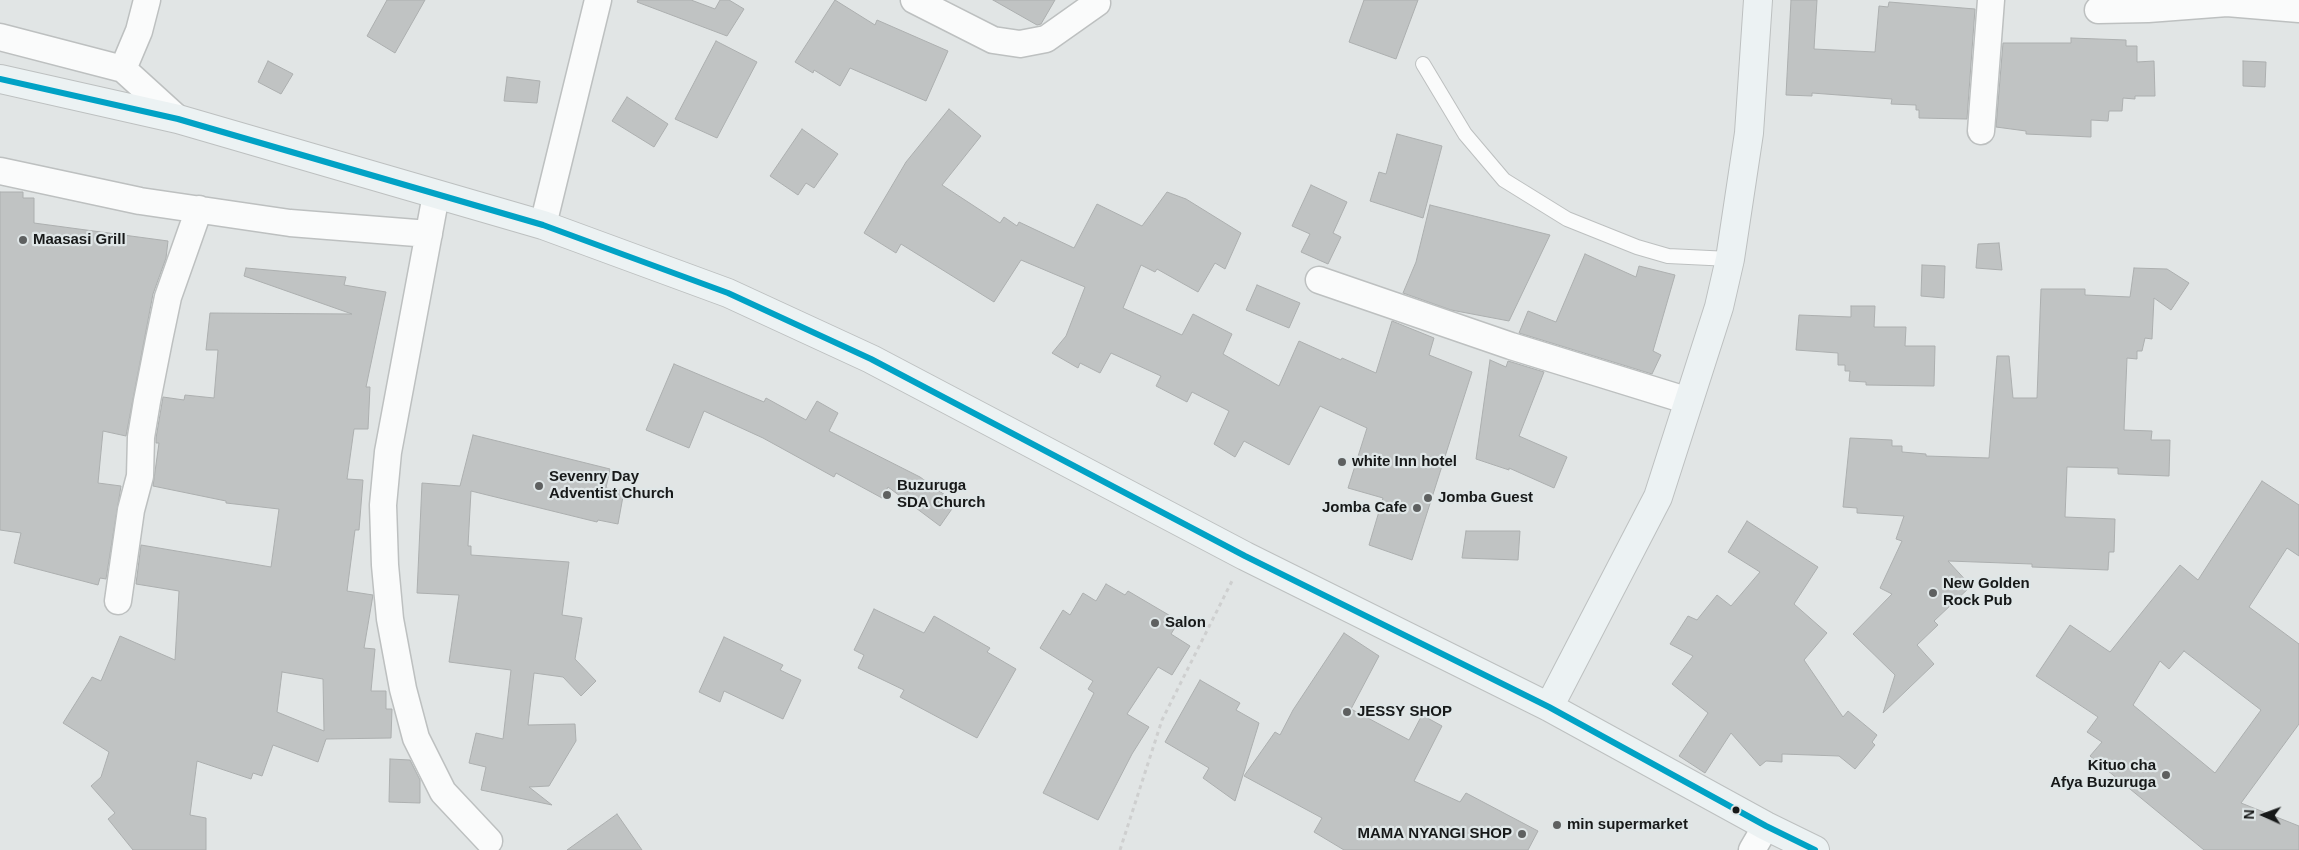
<!DOCTYPE html>
<style>
body{margin:0}
#map{position:relative;width:2299px;height:850px;overflow:hidden;background:#e1e5e5;font-family:Arial,sans-serif}
canvas{display:block}
.north{position:absolute;left:2239px;top:790px;width:50px;height:50px;-webkit-text-stroke:4px #dfe6e7;paint-order:stroke;rotate:272deg;font-size:14px;font-weight:700;line-height:20px;text-align:center;color:#171919}
.north::after{content:'';display:block;margin:auto;width:18px;height:22px;background:#171919;clip-path:polygon(50% 0,100% 100%,50% 72%,0 100%)}
</style>
<div id="map">
<canvas width="2299" height="850"></canvas>
<div class="north">N</div>
</div>
<script>
const c = document.querySelector('canvas').getContext('2d');
c.lineJoin = 'round';
function paint(path, color) { c.fillStyle = color; c.fill(path, 'evenodd'); }
const toPath = rows => new Path2D(rows.map(r => 'M' + r).join(''));
function strokePath(path, color, width, dash) { c.strokeStyle = color; c.lineWidth = width; c.lineCap = dash ? 'butt' : 'round'; c.setLineDash(dash || []); c.stroke(path); }
function write(font, color, halo, rows, align = 'center') {
  c.font = font + ' Arial,sans-serif'; c.lineWidth = 4.5; c.setLineDash([]); c.textBaseline = 'middle'; c.strokeStyle = halo; c.fillStyle = color; for (const [text, x, y, turn = 0] of rows) {
    c.save(); c.translate(x, y); c.rotate((+turn || 0) * Math.PI / 180); c.textAlign = isNaN(turn) ? turn : align; if (halo) c.strokeText(text, 0, 0); c.fillText(text, 0, 0); c.restore();
  }
}
const building = toPath([
 [387,0,425,0,395,53,367,36,387,0],
 [638,0,691,0,715,9,720,0,729,0,744,9,727,36,637,2,638,0],
 [835,0,875,25,877,20,948,51,926,101,850,68,840,86,814,70,813,73,795,62,835,0],
 [993,0,1055,0,1041,24,1037,25,993,0],
 [1364,0,1418,0,1396,59,1349,42,1364,0],
 [1791,0,1817,0,1814,49,1875,52,1879,6,1888,7,1889,2,1975,9,1967,119,1919,118,1919,110,1916,110,1916,105,1891,104,1892,99,1812,93,1812,96,1786,95,1791,0],
 [2071,38,2126,40,2126,46,2137,46,2137,62,2154,61,2155,96,2135,96,2135,99,2123,98,2122,111,2109,111,2108,121,2091,120,2091,137,2026,134,2026,131,1996,127,2003,43,2071,43,2071,38],
 [716,41,757,62,717,138,675,119,716,41],
 [268,61,293,74,281,94,258,82,268,61],
 [2243,61,2266,62,2265,87,2243,86,2243,61],
 [507,77,540,81,537,103,504,101,507,77],
 [627,97,668,124,654,147,612,121,627,97],
 [949,109,981,136,942,185,1000,223,1004,217,1017,226,1019,222,1074,248,1097,204,1142,226,1167,192,1186,199,1241,233,1225,269,1215,263,1198,292,1157,269,1155,272,1141,265,1123,308,1182,335,1193,314,1232,334,1223,354,1279,386,1299,341,1341,360,1342,358,1376,373,1392,321,1434,338,1429,355,1472,372,1412,560,1369,545,1383,498,1348,488,1367,428,1320,406,1289,465,1244,441,1235,457,1214,444,1229,411,1192,392,1187,402,1156,386,1161,376,1111,353,1100,373,1080,363,1078,368,1052,353,1066,336,1085,287,1021,260,994,302,901,244,896,253,864,233,906,162,949,109],
 [802,129,838,154,814,188,806,183,798,195,770,176,802,129],
 [1397,134,1442,146,1423,218,1370,201,1379,172,1386,174,1397,134],
 [1311,185,1347,202,1333,233,1341,237,1328,264,1301,252,1310,234,1292,226,1311,185],
 [0,192,23,192,23,198,34,198,34,223,168,241,166,258,153,294,126,436,103,431,98,483,121,486,106,579,100,578,98,585,14,563,21,533,0,530,0,192],
 [1430,205,1550,235,1509,321,1451,310,1403,293,1416,262,1430,205],
 [1999,243,2002,270,1976,268,1978,244,1999,243],
 [1585,254,1636,277,1639,266,1675,275,1653,351,1661,355,1652,374,1519,333,1528,311,1556,322,1585,254],
 [1922,265,1945,266,1944,298,1921,296,1922,265],
 [246,268,346,277,344,285,386,292,366,387,370,387,368,429,354,429,347,479,363,480,359,530,355,530,347,591,373,595,364,648,375,649,371,691,386,691,386,709,392,709,391,738,326,739,318,762,273,745,262,776,253,773,251,779,197,761,190,815,206,818,206,850,133,850,108,819,115,813,91,786,101,777,109,752,63,723,92,677,101,681,120,636,175,660,179,591,136,584,141,545,271,567,279,509,226,503,226,501,153,486,159,443,156,443,156,438,163,397,184,400,185,395,214,398,218,350,206,350,210,313,352,314,244,276,246,268],
 [282,672,323,679,324,731,277,712,282,672],
 [2134,268,2167,269,2189,283,2171,310,2154,298,2152,339,2145,338,2142,351,2137,351,2137,359,2127,358,2124,430,2152,431,2151,440,2170,440,2169,476,2118,474,2118,468,2067,467,2065,517,2115,519,2114,552,2109,552,2108,570,2032,567,2032,564,1948,561,1971,586,1934,621,1938,625,1917,645,1934,664,1883,713,1895,675,1853,634,1892,594,1880,588,1902,541,1896,539,1904,516,1857,513,1857,508,1843,507,1850,438,1892,440,1892,446,1902,446,1902,452,1926,454,1926,456,1989,458,1997,356,2009,356,2013,398,2037,398,2041,289,2085,289,2085,295,2130,297,2134,268],
 [1257,285,1300,303,1289,328,1246,310,1257,285],
 [1851,306,1875,306,1874,327,1906,327,1905,346,1935,346,1934,386,1866,385,1866,382,1849,381,1850,371,1845,371,1845,365,1838,365,1838,353,1796,350,1799,315,1851,317,1851,306],
 [1490,360,1506,367,1508,361,1544,372,1519,436,1567,457,1554,488,1509,468,1509,470,1476,459,1490,360],
 [674,364,764,402,766,398,806,420,817,401,838,413,829,431,920,477,956,503,940,526,888,487,882,498,836,473,834,477,763,438,704,411,689,448,646,430,674,364],
 [473,435,610,469,606,488,624,491,618,524,598,520,597,522,471,491,468,546,471,546,471,555,569,562,562,615,582,618,575,659,596,681,581,696,563,677,534,673,528,725,575,724,576,741,549,786,529,787,552,805,481,790,486,767,469,763,476,733,503,739,511,670,449,662,459,595,417,593,422,483,460,486,473,435],
 [2262,481,2299,505,2299,556,2287,548,2249,607,2299,644,2299,724,2241,803,2299,826,2299,850,2204,850,2090,756,2102,742,2087,732,2098,717,2036,676,2070,625,2110,652,2180,565,2198,580,2262,481],
 [2184,651,2261,710,2215,773,2133,705,2160,661,2169,669,2184,651],
 [1747,521,1818,567,1794,604,1827,633,1804,660,1843,717,1848,711,1877,735,1872,742,1875,745,1855,769,1839,756,1782,754,1782,762,1766,761,1760,766,1731,733,1705,773,1679,756,1708,713,1672,684,1693,656,1670,644,1688,616,1697,620,1717,595,1731,606,1760,572,1728,552,1747,521],
 [1466,531,1520,531,1518,560,1462,558,1466,531],
 [1106,584,1125,595,1128,591,1179,621,1171,634,1190,646,1172,675,1158,667,1127,714,1149,727,1132,754,1098,820,1043,793,1094,693,1088,689,1093,681,1040,648,1063,610,1070,615,1083,593,1096,601,1106,584],
 [874,609,924,633,934,616,990,648,987,652,1016,669,977,738,900,697,904,690,858,668,864,655,854,650,874,609],
 [1344,633,1379,656,1351,709,1409,740,1422,715,1442,726,1414,781,1460,802,1466,793,1538,831,1528,850,1344,850,1314,832,1322,818,1244,776,1275,732,1280,735,1293,710,1344,633],
 [724,637,783,665,780,670,801,680,783,719,724,691,720,702,699,692,724,637],
 [1200,680,1240,703,1236,710,1259,723,1235,801,1203,778,1209,768,1165,742,1200,680],
 [390,759,410,760,420,780,420,803,389,802,390,759],
 [617,814,642,850,567,850,617,814]
]);
paint(building, '#c0c3c3');
strokePath(building, '#acafaf', 1);
const lane = toPath([
 [1423,64,1465,134,1504,180,1567,219,1637,247,1668,256,1730,259]
]);
const street = toPath([
 [147,0,139,31,123,69,178,119],
 [914,0,993,40,1020,44,1046,39,1097,3],
 [2098,10,2148,9,2227,3,2299,9],
 [0,37,123,69],
 [1981,131,1991,0],
 [0,171,140,201,290,223,429,234],
 [436,195,388,452,383,505,385,565,390,619,403,689,416,738,443,792,489,841],
 [543,225,598,0],
 [1319,280,1511,346,1689,401],
 [118,601,131,510,140,476,141,437,147,401,159,340,168,297,199,209],
 [1752,850,1766,826]
]);
const secondary = toPath([
 [0,79,178,119,543,225,728,293,871,359,1245,556,1549,707,1766,826,1815,850],
 [1549,707,1658,497,1719,307,1730,259,1749,133,1758,0]
]);
strokePath(lane, '#bdc0c0', 16);
strokePath(street, '#bdc0c0', 29);
strokePath(secondary, '#bdc0c0', 30);
strokePath(toPath([
 [1120,850,1162,720,1232,581]
]), '#cecfcf', 3, [4, 4]);
strokePath(lane, '#fafbfb', 14);
strokePath(street, '#fafbfb', 26);
strokePath(secondary, '#ecf2f3', 28);
strokePath(toPath([
 [0,79,178,119,543,225,728,293,871,359,1245,556,1549,707,1766,826,1815,850]
]), '#01a2c5', 6);
for (const [x, y, r, color] of [
 [23,240,5,"#5e6060"],
 [1342,462,5,"#5e6060"],
 [539,486,5,"#5e6060"],
 [887,495,5,"#5e6060"],
 [1428,498,5,"#5e6060"],
 [1417,508,5,"#5e6060"],
 [1933,593,5,"#5e6060"],
 [1155,623,5,"#5e6060"],
 [1347,712,5,"#5e6060"],
 [2166,775,5,"#5e6060"],
 [1736,810,4.5,"#171919"],
 [1557,825,5,"#5e6060"],
 [1522,834,5,"#5e6060"]
]) { const dot = new Path2D(); dot.arc(x, y, r, 0, 2 * Math.PI); c.fillStyle = color; c.fill(dot); strokePath(dot, '#dfe6e7', 2); }
write('bold 15px', '#171919', '#dfe6e7', [
 ["Maasasi Grill",33,240],
 ["white Inn hotel",1352,462],
 ["Sevenry Day",549,477],
 ["Adventist Church",549,494],
 ["Buzuruga",897,486],
 ["SDA Church",897,503],
 ["Jomba Guest",1438,498],
 ["Jomba Cafe",1407,508,"right"],
 ["New Golden",1943,584],
 ["Rock Pub",1943,601],
 ["Salon",1165,623],
 ["JESSY SHOP",1357,712],
 ["Kituo cha",2156,766,"right"],
 ["Afya Buzuruga",2156,783,"right"],
 ["min supermarket",1567,825],
 ["MAMA NYANGI SHOP",1512,834,"right"]
], 'left');
</script>
